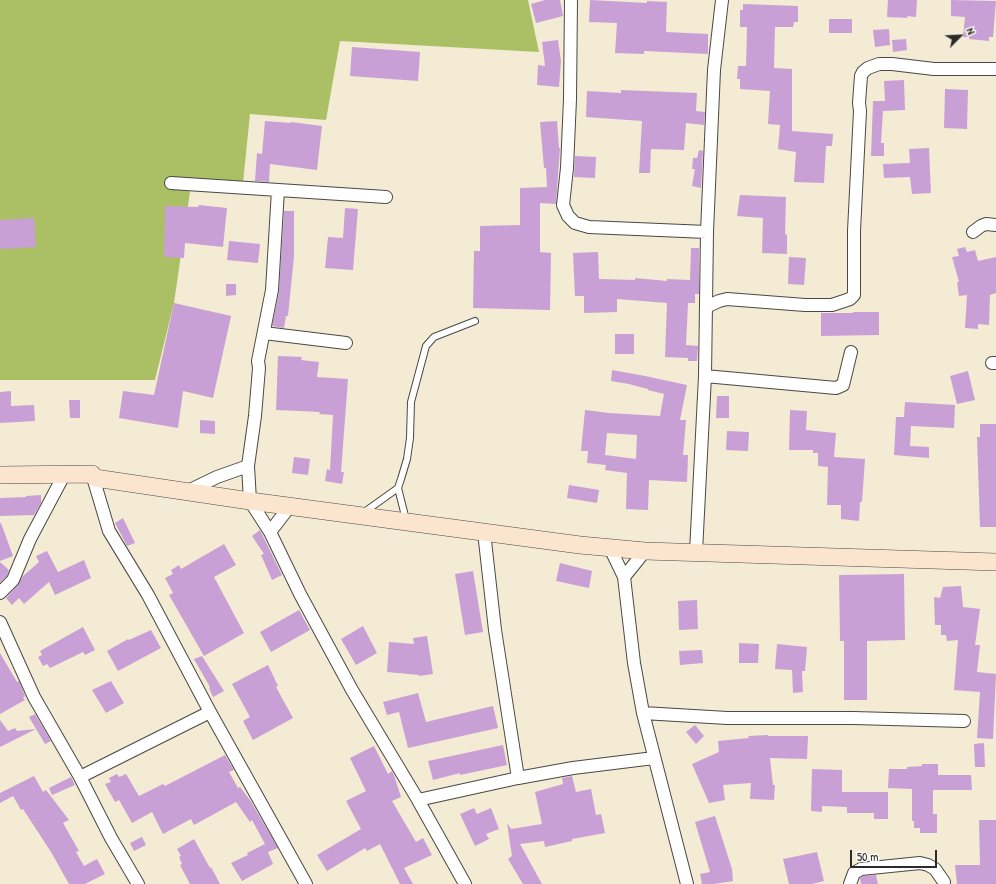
<!DOCTYPE html>
<style>
body{margin:0}
#map{position:relative;width:996px;height:884px;overflow:hidden;background:#f3ebd4;font-family:"Patrick Hand",sans-serif}
canvas{display:block}
.north{position:absolute;left:940px;top:16px;width:40px;height:40px;-webkit-text-stroke:3px #fdfcf7;paint-order:stroke;rotate:66deg;font-size:11px;font-weight:700;line-height:16px;text-align:center;color:#2b2b2b}
.north::after{content:'';display:block;margin:auto;width:14px;height:18px;background:#2b2b2b;clip-path:polygon(50% 0,100% 100%,50% 72%,0 100%)}
.scale{position:absolute;left:850px;top:850px;width:87px;height:18px;box-sizing:border-box;border:2px solid #2b2b2b;border-top:0;padding-left:5px;font-size:12px;line-height:14px;white-space:nowrap;color:#2b2b2b;-webkit-text-stroke:3px #fdfcf7;paint-order:stroke}
</style>
<div id="map">
<canvas width="996" height="884"></canvas>
<div class="north">N</div>
<div class="scale">50 m</div>
</div>
<script>
const c = document.querySelector('canvas').getContext('2d');
c.lineJoin = 'round';
function paint(path, color) { c.fillStyle = color; c.fill(path, 'evenodd'); }
const toPath = rows => new Path2D(rows.map(r => 'M' + r).join(''));
function strokePath(path, color, width, dash) { c.strokeStyle = color; c.lineWidth = width; c.lineCap = dash ? 'butt' : 'round'; c.setLineDash(dash || []); c.stroke(path); }
paint(toPath([
 [0,0,528,0,539,52,340,41,326,120,250,114,243,183,191,185,174,303,155,380,0,380]
]), '#abc065');
paint(toPath([
 [545,0,560,0,563,16,536,23,531,4],
 [590,0,647,3,647,1,667,2,666,32,708,34,708,54,644,51,644,54,615,53,617,23,589,22],
 [888,0,917,0,916,17,907,16,908,18,887,17],
 [951,0,996,1,993,37,989,37,989,41,969,39,969,37,963,37,965,17,951,16],
 [743,4,798,6,798,22,794,22,793,27,775,27,774,68,792,69,792,131,833,134,832,146,826,146,824,183,794,182,796,152,778,149,780,125,768,124,770,91,740,89,740,79,737,79,738,66,746,66,747,27,740,27,740,10,743,10],
 [829,19,852,19,852,33,829,33],
 [889,29,890,45,875,47,873,30],
 [906,39,907,50,893,52,892,40],
 [558,40,561,61,559,87,537,85,538,65,545,66,542,42],
 [352,47,420,52,418,81,350,76],
 [904,80,905,110,883,111,881,143,884,143,884,156,871,156,873,101,885,101,884,81],
 [945,89,968,90,967,129,944,128],
 [621,90,697,93,696,111,705,112,704,125,686,123,684,150,651,149,650,173,639,173,642,121,586,117,587,91,621,93],
 [265,121,291,123,291,122,322,126,317,170,270,164,269,182,255,181,257,153,262,154],
 [557,121,559,148,560,148,556,204,540,203,540,252,551,253,550,310,473,308,474,251,480,251,480,226,520,225,520,188,547,187,546,168,544,168,540,122],
 [929,148,931,193,912,194,910,177,884,178,883,164,910,163,909,149],
 [699,150,703,151,701,188,692,186,695,169,692,169,693,158,697,158],
 [575,156,596,157,595,178,574,177],
 [740,195,786,197,785,234,787,235,787,254,762,253,763,218,737,216],
 [199,205,227,208,223,247,185,243,184,258,164,257,165,206,198,207],
 [345,208,358,209,353,270,325,268,328,237,343,238],
 [284,211,294,211,294,256,288,316,286,316,284,328,272,326,279,291],
 [34,218,36,247,0,249,0,220],
 [229,241,260,244,258,263,227,260],
 [965,247,967,252,975,250,978,261,996,257,996,293,990,295,989,325,978,324,978,329,965,328,967,295,959,296,957,282,959,282,952,257,959,256,957,249],
 [691,248,699,248,699,294,695,294,695,303,688,303,686,345,698,346,697,361,688,361,688,358,665,357,667,303,617,299,617,312,584,313,584,296,575,296,573,253,598,252,599,279,635,280,635,278,667,281,667,279,690,280],
 [789,257,806,258,804,285,788,284],
 [226,284,236,284,236,295,226,296],
 [174,303,231,316,213,398,183,391,178,428,119,418,123,391,154,395],
 [853,312,879,312,879,335,821,336,821,313,853,313],
 [615,334,634,334,634,354,615,354],
 [278,356,302,357,301,360,319,362,317,377,348,379,341,472,344,472,342,484,325,481,327,469,330,470,333,415,319,414,320,412,300,411,276,410],
 [612,370,645,376,687,385,680,420,686,420,683,455,688,455,687,482,649,480,648,510,626,509,627,473,605,470,606,465,587,463,588,451,581,451,585,410,609,413,660,416,664,394,648,390,648,389,629,384,611,381],
 [607,433,637,435,636,459,605,455],
 [968,371,975,400,957,404,950,376],
 [11,391,11,406,34,405,35,421,0,423,0,392],
 [717,396,729,396,729,418,716,418],
 [69,400,80,400,80,418,70,418],
 [905,402,955,405,954,428,911,426,910,446,929,447,929,458,894,455,896,417,904,417],
 [790,410,807,411,806,430,836,433,834,457,865,459,862,502,860,502,859,521,841,519,841,505,827,505,828,467,818,466,818,453,813,453,813,450,789,450],
 [200,420,215,421,215,434,200,433],
 [980,424,996,424,996,527,980,527,977,437,980,437],
 [727,431,749,432,748,451,726,450],
 [294,457,310,459,308,475,292,473],
 [569,485,599,490,597,503,567,498],
 [41,495,41,503,34,515,0,516,0,498,26,497,26,496],
 [123,518,135,543,127,546,115,523],
 [0,523,1,523,13,556,0,561],
 [260,530,282,575,272,580,261,555,264,554,252,536],
 [224,544,236,565,214,577,244,633,204,656,169,595,173,593,165,578,173,574,171,570,179,565,181,569],
 [47,551,58,572,84,560,91,578,55,595,49,582,24,604,19,598,12,605,6,598,18,585,22,577,39,562,36,556],
 [0,562,9,570,7,576,0,582],
 [560,563,592,571,589,588,556,581],
 [473,571,483,632,465,635,455,574],
 [904,574,905,640,867,641,867,700,844,700,844,641,840,641,839,575],
 [961,586,963,607,980,609,975,645,980,645,977,672,996,674,993,739,977,738,980,692,954,690,958,640,947,641,946,635,941,635,941,625,935,625,934,597,940,598,943,587],
 [697,600,698,629,679,630,678,601],
 [299,610,310,630,271,652,260,632],
 [363,626,377,653,356,665,341,639],
 [83,627,95,650,85,655,83,652,50,668,47,664,43,666,38,657,42,655,40,651],
 [151,630,161,648,118,671,107,651,128,639,129,640],
 [427,636,433,674,419,676,419,675,387,672,389,642,414,644,413,638],
 [739,643,759,644,758,663,739,663],
 [777,644,807,647,805,671,802,671,803,692,793,693,792,670,775,669],
 [702,650,703,663,680,665,679,651],
 [0,653,17,682,19,681,25,696,23,698,25,700,0,714],
 [202,656,224,691,213,697,209,688,210,687,194,659],
 [268,665,278,686,276,687,293,718,253,740,243,721,250,717,232,684],
 [111,681,124,703,106,713,92,690],
 [418,693,426,722,493,706,498,728,408,748,399,712,387,715,383,702],
 [35,714,51,741,45,744,29,717],
 [0,720,8,731,15,728,17,731,36,729,0,747],
 [695,725,704,736,696,744,686,732],
 [768,735,768,736,808,736,807,759,770,758,773,785,775,785,774,800,750,799,751,783,723,785,725,800,709,803,692,764,719,752,718,741,749,738,748,736],
 [984,743,985,767,975,767,974,744],
 [503,745,507,765,460,775,460,773,433,780,428,761],
 [374,746,388,774,392,771,394,775,401,797,392,801,416,842,423,838,432,855,404,868,413,884,400,884,380,844,367,851,365,848,327,871,317,855,361,829,346,801,366,791,350,758],
 [225,755,234,770,229,772,238,788,240,787,250,800,278,848,268,852,273,864,242,881,231,863,248,855,247,853,265,844,252,820,250,822,236,802,194,825,191,819,163,834,152,812,132,823,119,800,115,802,105,784,111,782,109,778,117,774,119,777,126,774,139,796,163,784,165,786],
 [922,764,938,764,938,775,971,775,972,790,933,790,933,814,937,814,937,833,920,833,920,828,914,828,914,821,912,821,912,789,888,788,889,769,907,769,907,767,922,766],
 [812,769,842,770,842,792,888,792,888,819,874,819,874,813,847,813,847,807,822,806,822,812,811,811],
 [34,776,43,792,46,790,69,820,63,823,79,851,76,852,84,866,97,859,105,874,85,884,69,884,51,852,23,809,21,810,13,796,0,803,0,793],
 [572,776,576,792,591,789,596,815,601,814,605,833,572,839,572,841,545,847,544,841,520,844,542,884,523,884,508,859,512,856,507,823,511,829,542,824,535,792,563,784,562,778],
 [71,777,75,785,52,795,49,788],
 [474,808,477,814,491,808,499,829,486,834,489,839,475,846,460,814],
 [715,816,732,869,733,881,714,884,702,884,700,874,710,872,695,822],
 [979,820,996,820,996,884,957,884,955,865,980,865],
 [142,837,146,845,134,851,130,843],
 [194,839,210,868,211,867,220,884,190,884,180,865,182,864,179,857,181,856,177,849],
 [817,852,824,881,812,884,789,884,783,859],
 [876,875,878,884,861,884,860,878,863,876]
]), '#c9a0d5');
const service = toPath([
 [398,488,406,520],
 [363,513,398,488,401,479,407,459,410,438,411,402,426,346,434,337,475,321]
]);
const minor = toPath([
 [571,0,570,99,567,168,563,205,568,216,575,223,589,227,707,232],
 [171,183,386,197],
 [278,190,272,290,258,361,259,368,255,416,248,466,250,501,270,532,300,594,352,690,418,800,465,884],
 [973,232,981,226,986,224,996,225],
 [706,307,719,301,727,299,805,305,832,305,850,299,854,295,854,231,860,111,859,103,861,76,863,72,868,68,879,64,892,64,934,69,996,69],
 [264,333,346,343],
 [992,363,996,363],
 [705,376,836,388,843,385,851,352],
 [92,474,109,531,148,595,210,712,306,884],
 [186,492,217,477,248,466],
 [270,532,290,506],
 [484,532,495,630,518,778],
 [610,548,624,577,634,663,643,713,687,884],
 [696,552,705,376,707,232,714,70,722,0],
 [624,577,645,551],
 [0,593,13,580,30,539,64,475],
 [0,622,34,697,80,777,111,838,138,884],
 [643,713,727,718,853,718,964,721],
 [80,777,210,712],
 [418,800,518,778,573,768,654,758],
 [850,884,854,873,861,869,920,863,928,865,935,869,944,882]
]);
const secondary = toPath([
 [0,475,92,474,95,478,250,501,580,545,645,551,996,562]
]);
strokePath(service, '#494844', 8);
strokePath(minor, '#494844', 14);
strokePath(secondary, '#494844', 18);
strokePath(service, '#fff', 6);
strokePath(minor, '#fff', 12);
strokePath(secondary, '#fbe5cf', 17);
</script>
